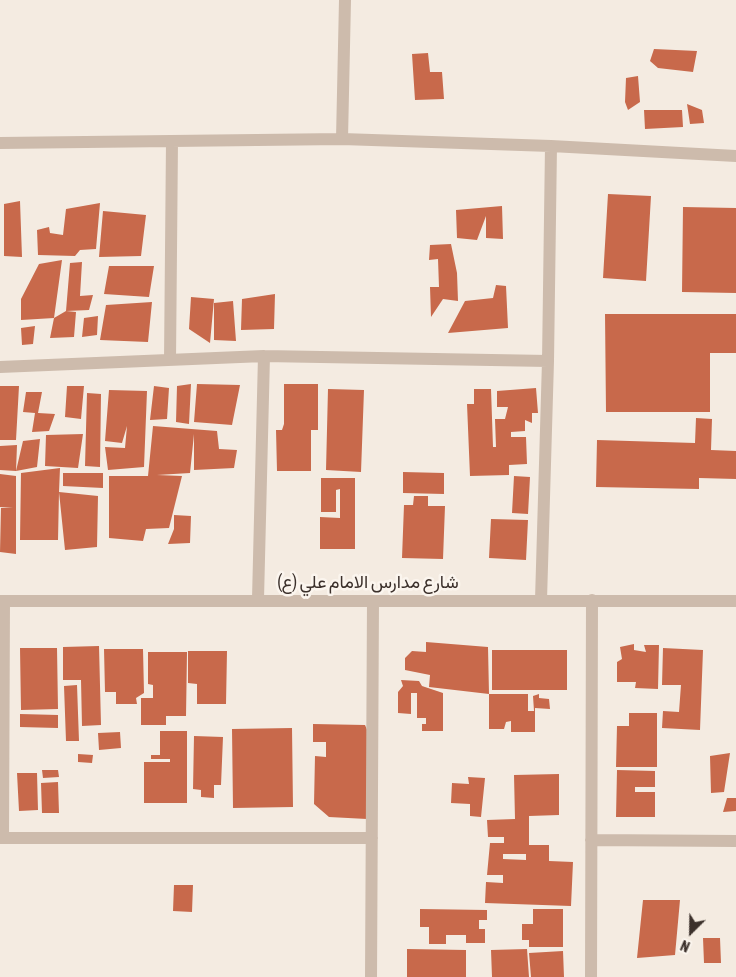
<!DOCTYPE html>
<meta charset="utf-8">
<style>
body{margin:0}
#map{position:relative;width:736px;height:977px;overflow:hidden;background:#f4ebe1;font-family:"Asap Condensed",sans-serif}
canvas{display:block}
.north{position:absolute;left:666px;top:907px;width:50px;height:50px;-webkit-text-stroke:4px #fbf5ee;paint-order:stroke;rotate:203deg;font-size:14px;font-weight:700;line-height:20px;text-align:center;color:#3b302b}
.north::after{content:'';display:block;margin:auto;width:18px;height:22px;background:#3b302b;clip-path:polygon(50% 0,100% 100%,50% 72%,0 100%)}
</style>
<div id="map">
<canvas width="736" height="977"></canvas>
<div class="north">N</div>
</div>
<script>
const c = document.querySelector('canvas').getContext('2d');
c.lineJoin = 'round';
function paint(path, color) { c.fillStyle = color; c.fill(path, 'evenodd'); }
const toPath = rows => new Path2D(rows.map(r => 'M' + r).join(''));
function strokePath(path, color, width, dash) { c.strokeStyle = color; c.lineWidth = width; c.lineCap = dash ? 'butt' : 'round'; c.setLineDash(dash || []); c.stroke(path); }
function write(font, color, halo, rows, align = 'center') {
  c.font = font + ' "Asap Condensed",Vazirmatn,sans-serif'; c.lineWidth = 5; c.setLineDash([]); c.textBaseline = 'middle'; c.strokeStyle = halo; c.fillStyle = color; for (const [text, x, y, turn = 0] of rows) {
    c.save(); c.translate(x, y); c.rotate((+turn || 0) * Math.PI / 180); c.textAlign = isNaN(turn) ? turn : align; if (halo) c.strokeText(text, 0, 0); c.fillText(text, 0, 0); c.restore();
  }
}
paint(toPath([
 [654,49,697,51,693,72,658,68,650,61],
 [428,53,430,72,442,72,444,99,415,100,412,54],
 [638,76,640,102,628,110,625,102,626,78],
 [687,104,702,110,704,123,690,124],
 [644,110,682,110,683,127,645,129],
 [608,194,651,196,646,281,603,278],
 [20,201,22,257,4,256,4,204],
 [100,203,96,249,80,250,75,256,38,255,37,230,49,227,50,233,63,235,66,209],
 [502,206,503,239,486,238,486,216,477,240,457,238,456,210],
 [683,207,736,208,736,293,682,292],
 [103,211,146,215,141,256,99,257],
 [451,244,457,273,458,301,443,299,431,317,430,287,439,287,438,259,429,260,430,245],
 [62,260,54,318,66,311,76,312,74,337,50,338,54,318,21,320,21,299,39,264],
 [82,262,80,296,93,295,89,310,66,311,70,263],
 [109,266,154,266,149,297,104,294],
 [496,285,506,286,508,328,448,333,465,301,493,298],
 [275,294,274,329,241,330,242,299],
 [191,297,214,299,210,343,189,329],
 [233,301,236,341,214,340,214,303],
 [152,302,148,342,100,340,106,305],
 [605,314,736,314,736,353,710,353,710,412,606,412],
 [98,316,97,335,82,337,84,318],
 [35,326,33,344,22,345,21,328],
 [191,384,189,424,176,422,177,386],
 [197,384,240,385,232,425,194,422],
 [284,384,318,384,318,430,311,430,311,471,277,471,276,430,282,430,284,424],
 [0,386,19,386,16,440,0,440],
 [67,386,84,386,81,419,65,417],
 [154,386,169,388,167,419,150,420],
 [536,388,538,413,532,413,532,423,525,420,525,431,511,432,511,437,526,437,527,464,509,465,509,475,470,476,467,404,474,404,474,389,491,389,493,447,496,447,495,419,505,419,508,407,497,407,497,391],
 [328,389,364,390,361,472,326,470],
 [109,390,147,391,144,467,108,470,105,447,125,448,127,426,122,443,105,441],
 [26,392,42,392,38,413,55,414,49,431,32,432,35,413,23,412],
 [87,393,101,394,100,467,85,466],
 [696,418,712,419,711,450,736,451,736,479,699,478,699,489,596,487,597,440,695,443],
 [153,426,217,431,219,449,237,450,234,468,194,470,194,434,190,473,157,475,182,476,169,528,146,529,143,541,109,538,109,476,148,476],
 [83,434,78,468,45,466,46,435],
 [40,439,37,467,16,471,23,441],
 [17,445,16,471,0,470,0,446],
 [60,468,59,492,98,496,97,547,65,550,59,492,58,540,20,540,21,473],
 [403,472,444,473,444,494,403,493],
 [63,473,103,473,103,488,63,486],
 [0,474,16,476,16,554,0,552,1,508,13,508,0,507],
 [514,476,530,477,528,514,512,513],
 [321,478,355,478,355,549,320,549,320,517,340,518,340,489,336,490,336,512,321,512],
 [414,496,428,496,428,506,445,506,443,559,402,558,404,505,413,505],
 [174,515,191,516,190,543,168,544,174,529],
 [491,519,528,520,526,560,489,558],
 [426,642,488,647,489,694,429,687,430,675,405,670,405,658,412,651,426,652],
 [634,644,634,650,646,652,644,645,659,645,658,689,635,688,636,682,617,682,617,662,622,659,620,647],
 [99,646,101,725,82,726,81,680,63,680,63,647],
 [20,648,57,648,58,709,21,710],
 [663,648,703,650,700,730,662,728,663,711,679,712,681,685,662,685],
 [104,649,143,649,144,693,136,698,137,704,116,704,116,692,105,692],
 [492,650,567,650,567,690,492,690],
 [188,651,227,651,226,704,197,704,197,684,188,683],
 [148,652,187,652,186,716,166,716,166,725,141,725,141,698,153,698,153,685,148,684],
 [401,680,419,681,422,686,443,693,443,731,422,731,422,724,426,724,426,718,417,718,417,693,411,693,411,714,398,713,398,692,403,686],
 [77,685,79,741,66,741,64,686],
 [489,694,528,694,528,711,534,711,533,696,539,694,539,698,549,699,550,709,535,708,535,732,511,732,511,721,506,722,504,729,489,729],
 [629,713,657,713,657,767,616,767,617,726,629,726],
 [20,714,58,715,58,728,20,727],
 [313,724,365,725,371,739,367,819,329,817,314,804,315,756,326,757,326,742,313,742],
 [292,728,293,807,233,808,232,729],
 [160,731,187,731,187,803,144,803,144,762,170,762,170,759,151,759,151,755,160,755],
 [120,732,121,748,99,750,98,733],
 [194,736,223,737,221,785,214,785,214,798,201,797,201,790,193,789],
 [730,753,724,792,711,793,710,756],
 [78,754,93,755,92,763,78,762],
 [42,770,58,770,59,777,43,778],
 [617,770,655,771,655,787,635,787,635,792,655,792,655,817,616,817],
 [17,773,37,773,38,810,19,811],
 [559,774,559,815,529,816,529,845,549,845,549,861,573,862,571,906,485,903,486,882,503,883,503,875,487,875,490,843,504,843,504,837,488,837,487,820,515,819,514,775],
 [503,854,526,854,526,860,503,859],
 [468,777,485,778,481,817,470,816,470,804,451,803,452,783,469,784],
 [58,782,59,813,42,813,41,783],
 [727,798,736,798,736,811,723,812],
 [174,885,193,885,192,912,173,911],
 [643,900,680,900,675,955,637,958],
 [420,909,487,910,487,920,479,920,479,929,485,929,485,943,466,943,466,935,446,935,446,944,429,944,429,927,420,927],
 [533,909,563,909,563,947,529,947,529,940,522,940,522,924,533,924],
 [703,938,720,938,721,963,704,963],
 [407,949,466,950,466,977,407,977],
 [527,949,529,977,492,977,491,950],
 [563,951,564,977,531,977,529,953]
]), '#c8694b');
strokePath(toPath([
 [342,139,345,0],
 [0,143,342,139,551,146,736,156],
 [170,360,172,141],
 [0,367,264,356,548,361],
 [258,599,264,356],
 [541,600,548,361,551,146],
 [0,601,736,601],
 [0,838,372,838],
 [3,838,4,601],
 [591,840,736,841],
 [371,977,373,601],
 [591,977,592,600]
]), '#cdbbac', 12);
write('18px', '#3b302b', '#fbf5ee', [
 ["شارع مدارس الامام علي (ع)",368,582]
]);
</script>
